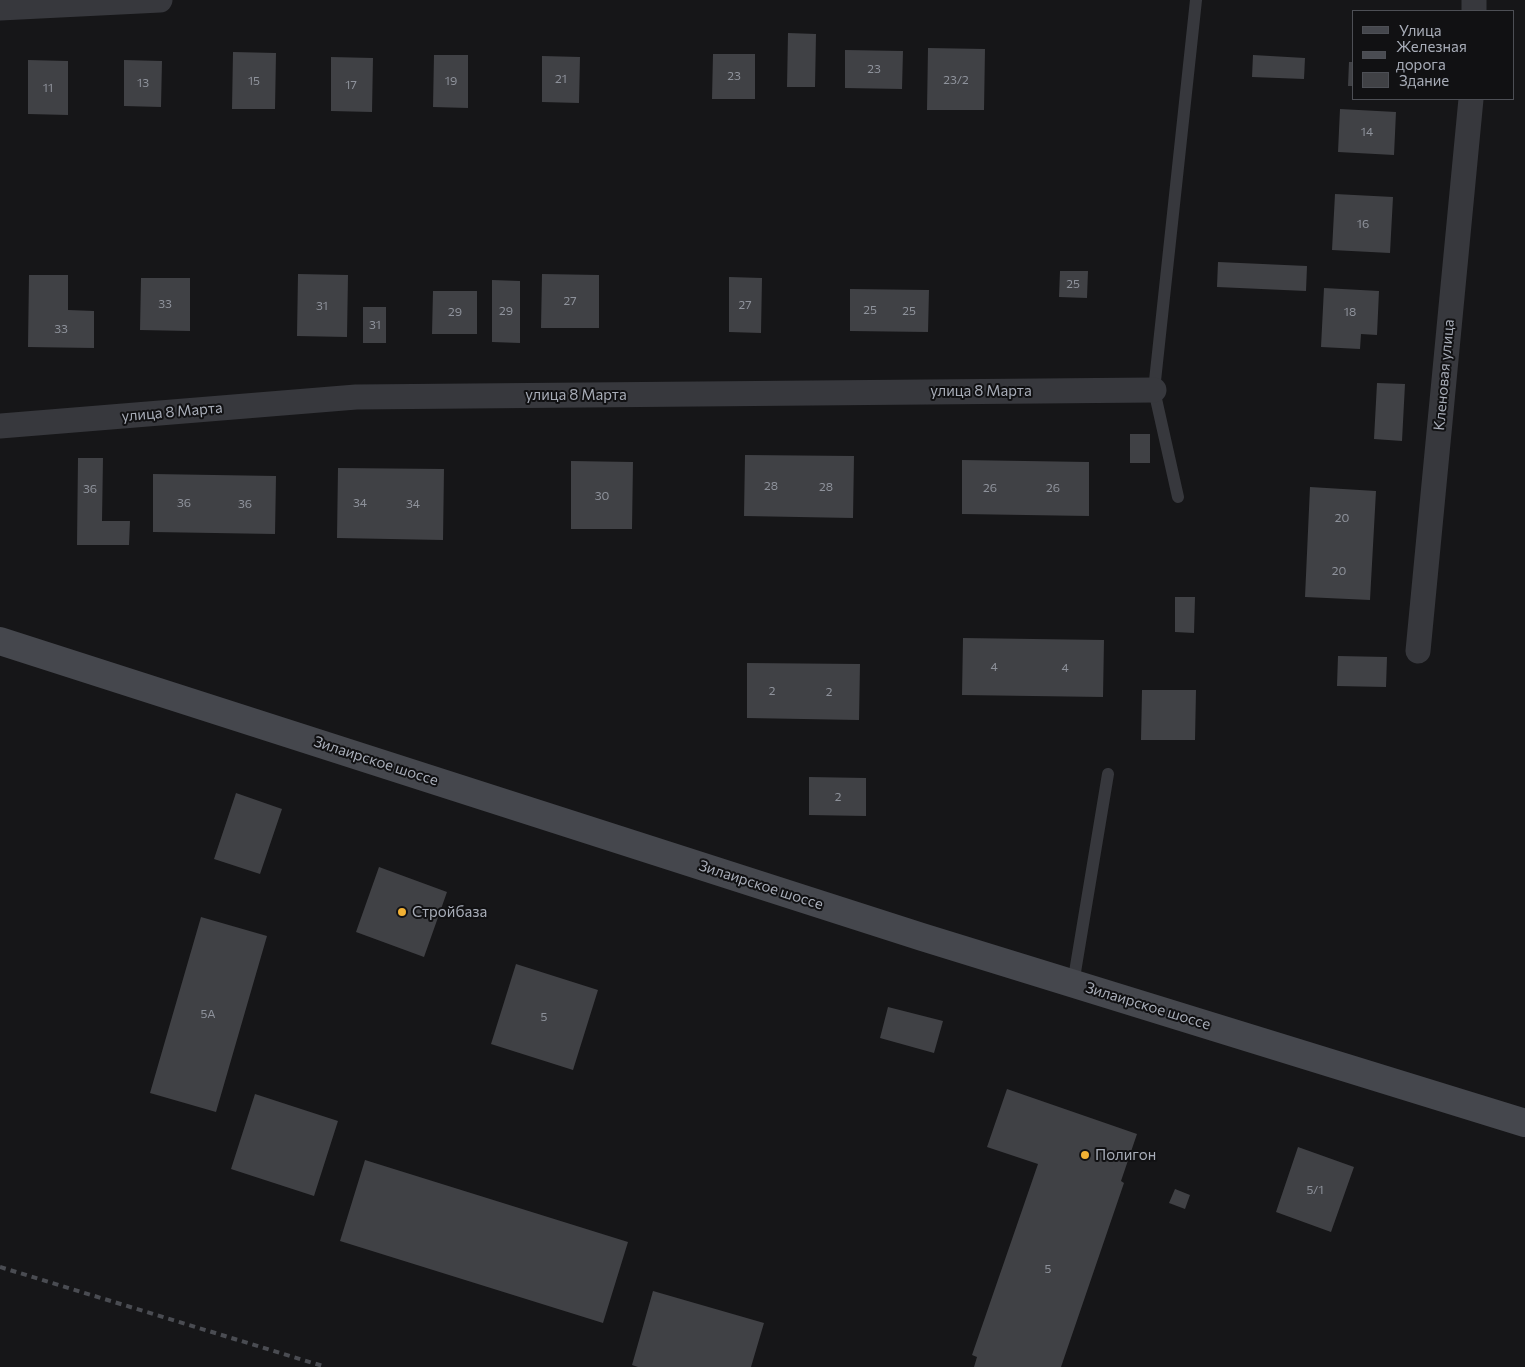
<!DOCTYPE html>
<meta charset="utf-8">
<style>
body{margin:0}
#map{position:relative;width:1525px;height:1367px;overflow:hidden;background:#161618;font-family:Commissioner,sans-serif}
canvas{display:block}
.legend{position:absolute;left:1352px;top:10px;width:162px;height:90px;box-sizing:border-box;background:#111113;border:1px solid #4d4f55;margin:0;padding:6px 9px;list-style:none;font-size:15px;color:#a8adb8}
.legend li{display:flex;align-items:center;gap:10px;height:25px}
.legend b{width:25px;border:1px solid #4d4f55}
</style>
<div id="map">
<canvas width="1525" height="1367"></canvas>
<ul class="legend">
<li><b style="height:6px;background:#45474d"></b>Улица</li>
<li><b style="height:6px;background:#4a4c52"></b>Железная дорога</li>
<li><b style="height:14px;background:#404145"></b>Здание</li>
</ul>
</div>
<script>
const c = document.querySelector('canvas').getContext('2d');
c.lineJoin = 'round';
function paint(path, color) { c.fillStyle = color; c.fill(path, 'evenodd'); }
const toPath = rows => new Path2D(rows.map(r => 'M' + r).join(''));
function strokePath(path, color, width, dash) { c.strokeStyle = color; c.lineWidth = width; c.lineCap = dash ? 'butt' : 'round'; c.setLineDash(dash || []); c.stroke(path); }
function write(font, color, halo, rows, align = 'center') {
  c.font = font + ' Commissioner,sans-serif'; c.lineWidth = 4; c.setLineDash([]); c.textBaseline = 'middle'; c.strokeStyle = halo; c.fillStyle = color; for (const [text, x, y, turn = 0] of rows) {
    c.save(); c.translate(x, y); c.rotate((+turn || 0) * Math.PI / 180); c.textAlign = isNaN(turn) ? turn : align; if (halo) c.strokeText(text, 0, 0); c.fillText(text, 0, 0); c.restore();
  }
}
paint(toPath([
 [788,33,816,34,815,87,787,87],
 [928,48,985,49,984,110,927,110],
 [845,50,903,51,902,89,845,88],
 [233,52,276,53,275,109,232,109],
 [713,54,755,54,755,99,712,99],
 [434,55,468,55,468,108,433,107],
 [1253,55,1305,58,1304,79,1252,77],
 [542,56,580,57,579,103,542,102],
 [331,57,373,58,372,112,331,111],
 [28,60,68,61,68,115,28,114],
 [124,60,162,61,161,107,124,106],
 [1349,62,1354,62,1354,86,1348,86],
 [1340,109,1396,112,1394,155,1338,152],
 [1335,194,1393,197,1390,253,1332,250],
 [1218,262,1307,266,1306,291,1217,287],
 [1060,271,1088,271,1087,298,1059,297],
 [298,274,348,275,347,337,297,336],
 [542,274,599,275,599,328,541,328],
 [29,275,68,275,68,310,94,311,94,348,28,347],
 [729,277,762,278,761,333,729,332],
 [141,278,190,278,190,331,140,330],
 [492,280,520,281,520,343,492,342],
 [1324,288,1379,291,1377,335,1361,334,1360,349,1321,347],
 [850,289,929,290,928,332,850,331],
 [433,291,477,291,477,334,432,334],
 [363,307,386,307,386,343,363,343],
 [1377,383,1405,384,1402,441,1374,439],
 [1130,434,1150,434,1150,463,1130,463],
 [745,455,854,456,853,518,744,516],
 [78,458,103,458,102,521,130,521,129,545,77,545],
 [962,460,1089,462,1089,516,962,514],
 [571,461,633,462,632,529,571,529],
 [338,468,444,469,443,540,337,538],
 [153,474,276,476,275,534,153,532],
 [1310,487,1376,491,1370,600,1305,597],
 [1175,597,1195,597,1194,633,1175,632],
 [963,638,1104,640,1103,697,962,695],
 [1338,656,1387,657,1386,687,1337,686],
 [747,663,860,664,859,720,747,718],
 [1142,690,1196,690,1195,740,1141,740],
 [809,777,866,778,866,816,809,815],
 [236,793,282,809,260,874,214,859],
 [379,867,447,892,424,957,356,932],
 [201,917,267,936,216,1112,150,1093],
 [516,964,598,990,573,1070,491,1044],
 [888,1007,943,1021,934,1053,880,1038],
 [1007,1089,1137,1134,1121,1181,1124,1183,1061,1367,974,1367,977,1357,972,1355,1038,1164,987,1147],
 [255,1094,338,1121,314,1196,231,1169],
 [1298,1147,1354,1167,1331,1232,1276,1212],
 [365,1160,628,1242,603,1323,340,1241],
 [1175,1189,1190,1195,1185,1209,1169,1203],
 [653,1291,764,1323,751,1367,638,1367,632,1365]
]), '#404145');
strokePath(toPath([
 [1178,497,1154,390,1196,0],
 [1073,984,1108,774]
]), '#37383d', 12);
strokePath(toPath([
 [0,8,160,0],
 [1474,11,1474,0],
 [0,426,356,397,1154,390],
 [1418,651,1471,99]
]), '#37383d', 25);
strokePath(toPath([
 [0,641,922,937,1525,1123]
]), '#45474d', 28);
strokePath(toPath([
 [0,1267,326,1367]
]), '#4a4c52', 4, [6, 5]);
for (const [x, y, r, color] of [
 [402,912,5,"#f2b134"],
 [1085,1155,5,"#f2b134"]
]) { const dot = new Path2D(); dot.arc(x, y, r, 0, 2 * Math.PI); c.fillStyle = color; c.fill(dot); strokePath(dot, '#111113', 2); }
write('12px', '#8e929b', null, [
 ["23",874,69],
 ["23",734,76],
 ["21",561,79],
 ["23/2",956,80],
 ["15",254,81],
 ["19",451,81],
 ["13",143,83],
 ["17",351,85],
 ["11",48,88],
 ["14",1367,132],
 ["16",1363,224],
 ["25",1073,284],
 ["27",570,301],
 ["33",165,304],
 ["27",745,305],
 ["31",322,306],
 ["25",870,310],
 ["29",506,311],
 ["25",909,311],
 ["29",455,312],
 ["18",1350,312],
 ["31",375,325],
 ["33",61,329],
 ["28",771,486],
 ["28",826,487],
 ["26",990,488],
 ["26",1053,488],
 ["36",90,489],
 ["30",602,496],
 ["36",184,503],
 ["34",360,503],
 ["36",245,504],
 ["34",413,504],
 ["20",1342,518],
 ["20",1339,571],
 ["4",994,667],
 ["4",1065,668],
 ["2",772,691],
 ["2",829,692],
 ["2",838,797],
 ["5А",208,1014],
 ["5",544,1017],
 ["5/1",1315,1190],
 ["5",1048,1269]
]);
write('15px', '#a8adb8', '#111113', [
 ["Кленовая улица",1444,375,-85],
 ["улица 8 Марта",981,391],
 ["улица 8 Марта",576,395],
 ["улица 8 Марта",172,412,-5],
 ["Зилаирское шоссе",376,761,18],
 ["Зилаирское шоссе",761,885,18],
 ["Зилаирское шоссе",1148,1006,17]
]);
write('15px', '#a8adb8', '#111113', [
 ["Стройбаза",412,912],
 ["Полигон",1095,1155]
], 'left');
</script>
